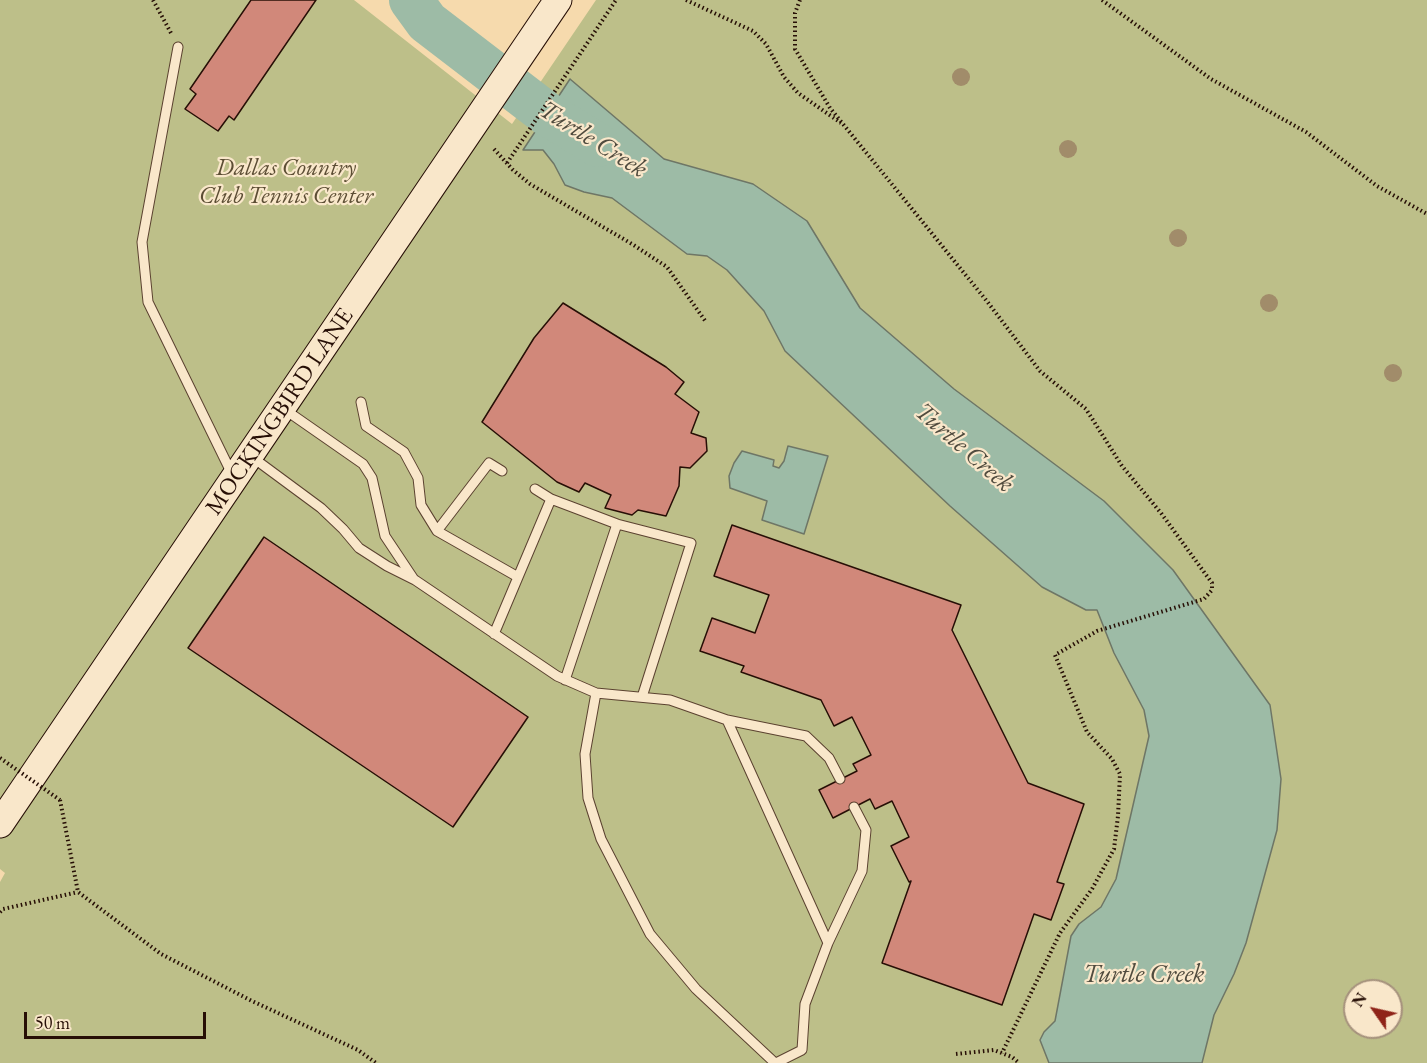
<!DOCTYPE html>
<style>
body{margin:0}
#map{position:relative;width:1427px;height:1063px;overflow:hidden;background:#f6daad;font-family:"EB Garamond",serif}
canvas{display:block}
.north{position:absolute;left:1343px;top:979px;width:60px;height:60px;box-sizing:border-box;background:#f9e7ca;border:2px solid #a5917c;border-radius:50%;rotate:304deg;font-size:16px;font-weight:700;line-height:24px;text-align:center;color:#270f06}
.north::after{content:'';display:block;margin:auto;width:21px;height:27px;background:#8f2418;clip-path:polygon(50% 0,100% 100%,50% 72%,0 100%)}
.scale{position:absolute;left:24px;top:1012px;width:182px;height:27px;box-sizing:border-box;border:3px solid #270f06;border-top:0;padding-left:8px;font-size:18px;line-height:21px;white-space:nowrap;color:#270f06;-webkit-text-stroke:4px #f9e7ca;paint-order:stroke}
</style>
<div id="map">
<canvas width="1427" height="1063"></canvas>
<div class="north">N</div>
<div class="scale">50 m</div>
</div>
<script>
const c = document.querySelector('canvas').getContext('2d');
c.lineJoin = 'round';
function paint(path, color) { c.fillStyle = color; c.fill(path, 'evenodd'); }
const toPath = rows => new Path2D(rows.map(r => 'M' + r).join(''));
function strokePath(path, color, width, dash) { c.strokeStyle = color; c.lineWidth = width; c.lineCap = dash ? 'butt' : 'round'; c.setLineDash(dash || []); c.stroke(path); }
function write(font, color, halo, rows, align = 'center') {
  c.font = font + ' "EB Garamond",serif'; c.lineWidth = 4.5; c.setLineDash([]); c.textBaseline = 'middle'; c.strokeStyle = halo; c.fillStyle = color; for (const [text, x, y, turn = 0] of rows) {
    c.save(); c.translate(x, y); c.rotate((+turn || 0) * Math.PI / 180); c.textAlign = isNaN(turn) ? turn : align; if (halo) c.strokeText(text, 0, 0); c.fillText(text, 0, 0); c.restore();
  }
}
paint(toPath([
 [0,0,354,0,512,124,596,0,1427,0,1427,1063,0,1063,0,882,5,873,0,869],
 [1355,991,1391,991,1391,1027,1355,1027]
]), '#bdbf89');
const water = toPath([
 [570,79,664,159,753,184,807,221,860,308,954,389,1104,501,1173,570,1270,705,1281,779,1277,830,1246,943,1234,974,1214,1015,1202,1063,1049,1063,1040,1040,1044,1032,1055,1021,1071,936,1079,924,1101,907,1116,879,1149,736,1144,710,1114,653,1097,610,1086,610,1042,587,950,506,785,351,764,311,727,270,707,256,687,254,612,198,584,192,565,185,554,164,543,150,523,150,570,79],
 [788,446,828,456,804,534,762,520,767,501,730,488,729,476,734,463,742,451,774,460,773,466,779,468,784,461,788,446]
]);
paint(water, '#9dbba6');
strokePath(water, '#6e7666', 1.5);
strokePath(toPath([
 [411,0,427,22,547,114,598,145]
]), '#9dbba6', 44);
const building = toPath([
 [251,0,316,0,234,120,229,116,218,131,185,109,196,94,190,89,251,0],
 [563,303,666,367,684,382,675,394,699,412,691,433,706,438,707,451,690,468,680,467,679,486,666,516,638,510,632,515,605,508,611,495,585,483,579,492,557,482,482,422,534,338,563,303],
 [732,525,961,605,952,630,1028,783,1084,804,1057,882,1064,884,1051,920,1034,914,1002,1005,882,963,911,881,909,882,891,846,909,837,892,801,875,809,870,799,833,818,819,790,857,771,853,764,871,755,852,717,834,726,821,700,741,672,744,666,700,651,712,618,755,633,769,595,714,576,732,525],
 [264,537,528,717,453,827,188,648,264,537]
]);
paint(building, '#d1887a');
strokePath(building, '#270f06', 1.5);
const service = toPath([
 [178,47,142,242,148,302,232,474],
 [361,402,366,426,404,452,418,478,421,505,437,531,518,577],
 [284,409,363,464,372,478,385,536,413,578],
 [252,457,321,508,343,529,359,548,387,566,415,580,557,676,596,693,670,700,727,720,828,943,805,1004,802,1050,776,1063],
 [535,489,551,499],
 [437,531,489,463,502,471],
 [494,634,551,499,617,524],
 [565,680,617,524,691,543,642,697],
 [596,693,585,754,588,798,601,839,650,934,696,989,775,1063],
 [727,720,806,736,829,758,840,779],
 [828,943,862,871,866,830,854,807]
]);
const secondary = toPath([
 [0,824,558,0]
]);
strokePath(service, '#5b4230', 11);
strokePath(secondary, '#270f06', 29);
strokePath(toPath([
 [153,0,171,33],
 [686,0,753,31,766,44,784,77,798,93,841,123],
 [800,0,795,13,795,49,830,108,986,300,1040,371,1086,409,1122,466,1161,513,1212,583,1212,590,1204,599,1097,631,1055,655,1087,732,1112,759,1120,774,1118,816,1114,849,1092,889,1060,933,1002,1053],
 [1102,0,1211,79,1306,132,1377,186,1427,214],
 [494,149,513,170,530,184,632,244,667,267,706,322],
 [507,163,616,0],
 [60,800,78,892,161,954,252,1001,358,1050,376,1063],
 [0,912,3,909,78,892],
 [956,1054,994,1050,1012,1057,1019,1063]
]), '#270f06', 4, [1.5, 3]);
strokePath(service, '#f9e7ca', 9);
strokePath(secondary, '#f9e7ca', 27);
strokePath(toPath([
 [0,758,60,800]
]), '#270f06', 4, [1.5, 3]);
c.fillStyle = '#a18c6a';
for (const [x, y] of [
 [961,77],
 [1068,149],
 [1178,238],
 [1269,303],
 [1393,373]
]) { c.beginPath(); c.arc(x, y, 9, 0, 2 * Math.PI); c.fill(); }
write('italic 24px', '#5c4d34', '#f9e7ca', [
 ["Dallas Country",286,168],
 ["Club Tennis Center",286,196]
]);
write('24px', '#270f06', '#f9e7ca', [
 ["MOCKINGBIRD LANE",280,412,-56]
]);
write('italic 26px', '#504b3e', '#f9e7ca', [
 ["Turtle Creek",593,140,32],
 ["Turtle Creek",964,448,41],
 ["Turtle Creek",1144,975]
]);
</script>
